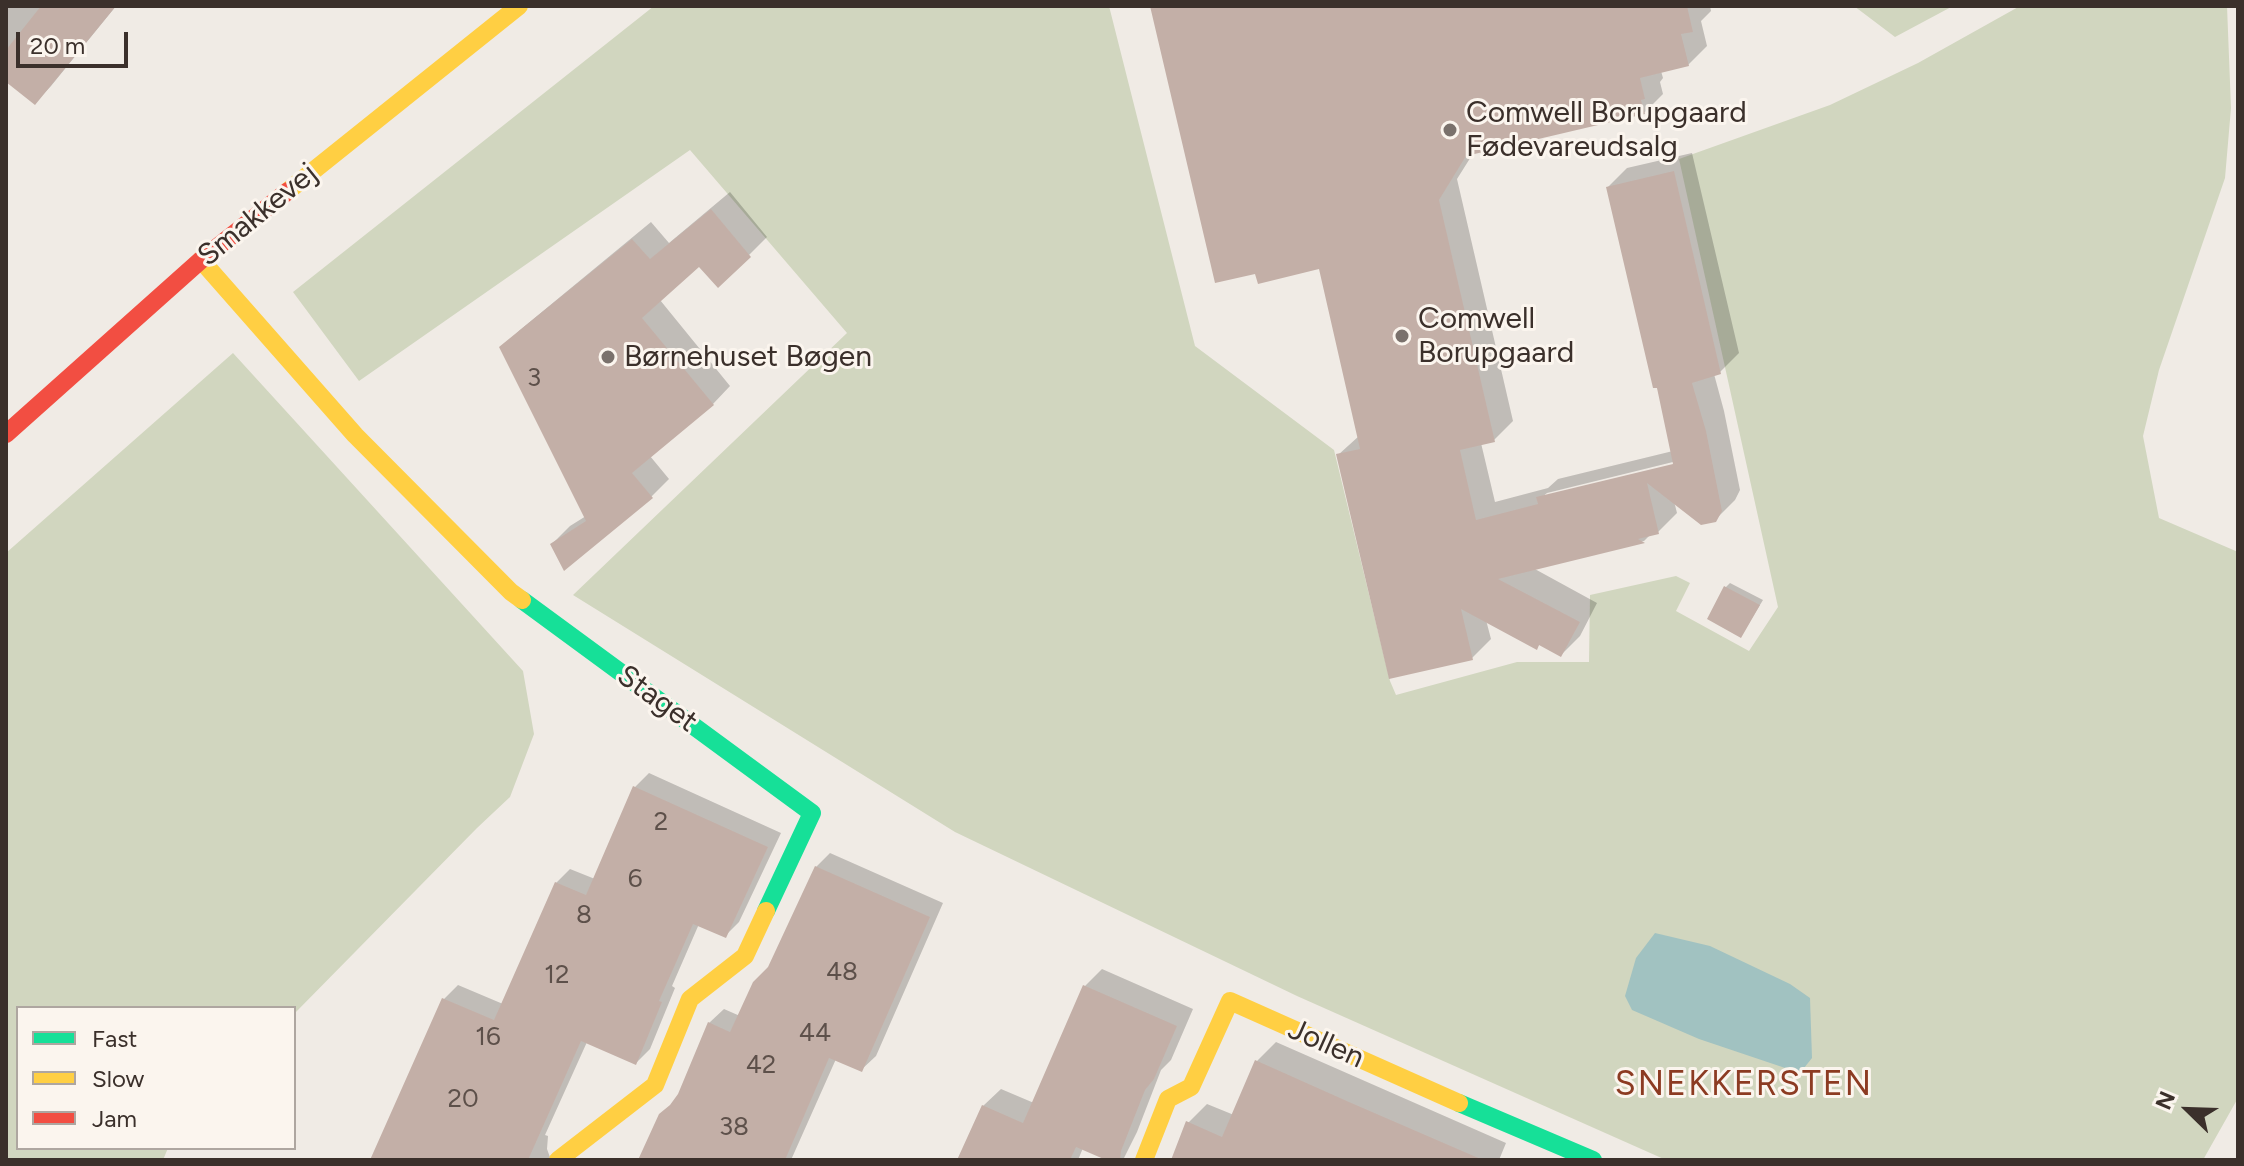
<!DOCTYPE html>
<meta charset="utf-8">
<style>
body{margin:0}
#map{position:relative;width:2244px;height:1166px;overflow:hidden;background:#f0ebe5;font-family:Figtree,sans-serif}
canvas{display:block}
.frame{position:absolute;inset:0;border:8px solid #3b302b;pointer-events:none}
.legend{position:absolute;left:16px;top:1006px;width:280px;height:144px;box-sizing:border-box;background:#fbf5ee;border:2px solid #aea6a0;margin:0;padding:10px 14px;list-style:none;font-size:24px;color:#3b302b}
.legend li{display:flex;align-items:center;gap:16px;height:40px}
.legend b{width:40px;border:2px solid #aea6a0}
.north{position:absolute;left:2148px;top:1070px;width:80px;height:80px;-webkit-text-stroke:6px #fbf5ee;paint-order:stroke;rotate:293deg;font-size:22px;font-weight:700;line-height:32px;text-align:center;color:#3b302b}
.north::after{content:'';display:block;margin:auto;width:28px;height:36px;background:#3b302b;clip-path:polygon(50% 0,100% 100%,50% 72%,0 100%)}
.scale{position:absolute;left:16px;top:32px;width:112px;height:36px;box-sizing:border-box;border:4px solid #3b302b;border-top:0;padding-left:10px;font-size:24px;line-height:28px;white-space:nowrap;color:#3b302b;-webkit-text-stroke:6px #fbf5ee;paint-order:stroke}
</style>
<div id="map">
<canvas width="2244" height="1166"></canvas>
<div class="frame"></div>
<ul class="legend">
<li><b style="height:10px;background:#16e098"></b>Fast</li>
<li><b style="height:10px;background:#ffcf43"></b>Slow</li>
<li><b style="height:10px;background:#f24e42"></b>Jam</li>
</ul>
<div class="north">N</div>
<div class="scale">20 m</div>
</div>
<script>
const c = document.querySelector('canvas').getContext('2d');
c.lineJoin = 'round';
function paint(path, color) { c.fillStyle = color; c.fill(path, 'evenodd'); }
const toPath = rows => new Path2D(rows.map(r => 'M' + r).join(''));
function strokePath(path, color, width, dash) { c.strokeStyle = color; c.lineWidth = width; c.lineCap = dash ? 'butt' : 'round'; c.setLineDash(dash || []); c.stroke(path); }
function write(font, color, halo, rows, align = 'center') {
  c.font = font + ' Figtree,sans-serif'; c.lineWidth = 6; c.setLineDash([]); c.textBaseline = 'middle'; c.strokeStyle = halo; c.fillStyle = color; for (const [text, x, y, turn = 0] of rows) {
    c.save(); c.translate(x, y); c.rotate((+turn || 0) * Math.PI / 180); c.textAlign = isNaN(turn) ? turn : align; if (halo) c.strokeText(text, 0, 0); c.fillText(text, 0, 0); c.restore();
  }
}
paint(toPath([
 [654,6,1109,6,1195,346,1334,450,1390,681,1396,695,1517,662,1589,662,1590,595,1676,576,1690,583,1676,611,1749,651,1778,607,1679,159,1830,105,1918,63,2020,6,2227,6,2231,108,2225,178,2159,370,2143,436,2159,518,2238,552,2238,1098,2203,1160,1666,1160,1297,996,955,832,573,595,847,333,690,150,359,381,293,292],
 [1854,6,1953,6,1895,37],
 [233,353,523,671,534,734,510,797,477,828,294,1014,294,1008,18,1008,18,1148,168,1148,163,1160,6,1160,6,553]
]), '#d1d6bf');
paint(toPath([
 [1655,933,1710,946,1790,984,1810,998,1812,1058,1800,1073,1699,1039,1632,1010,1625,996,1636,958]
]), '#a1c2c1');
paint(toPath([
 [6,6,116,6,51,86,35,103,6,80,6,53,10,49,6,45],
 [1152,6,1710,6,1711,11,1701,21,1707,46,1688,65,1661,71,1663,78,1660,82,1663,94,1644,113,1474,152,1457,179,1513,421,1494,440,1481,443,1495,502,1548,488,1558,479,1673,451,1608,187,1627,168,1692,153,1739,353,1720,372,1714,374,1724,411,1740,490,1735,500,1715,520,1674,501,1677,513,1658,532,1651,534,1644,541,1533,568,1597,603,1580,636,1561,655,1540,644,1537,647,1486,620,1491,639,1472,658,1338,455,1359,436,1321,267],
 [1673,462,1674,466,1541,498,1547,493],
 [730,192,767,237,719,285,699,265,660,300,730,386,713,404,650,456,669,479,651,497,552,544,570,526,586,516,502,348,520,330,651,222,669,243],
 [1730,583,1763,600,1741,636,1710,618,1726,587],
 [649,773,781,833,739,922,725,936,699,924,672,986,675,988,650,1049,636,1063,587,1042,545,1135,548,1136,547,1149,551,1160,372,1160,444,999,458,985,503,1004,556,883,570,869,595,879,635,787],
 [830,853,943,903,876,1056,861,1070,836,1059,791,1160,641,1160,678,1098,709,1023,724,1009,740,1016,769,968,816,867],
 [1102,969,1193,1009,1171,1060,1161,1070,1137,1132,1123,1160,1111,1160,1083,1148,1078,1160,960,1160,983,1106,1001,1089,1034,1103,1085,986],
 [1276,1042,1506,1143,1499,1160,1173,1160,1188,1123,1207,1104,1234,1115,1257,1061]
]), '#0003');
paint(toPath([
 [41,6,116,6,35,105,6,82,6,50],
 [1150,6,1687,6,1693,32,1681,34,1689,66,1640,78,1645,99,1641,100,1645,114,1466,156,1439,200,1495,442,1460,450,1476,520,1538,504,1536,497,1673,464,1657,388,1653,388,1606,187,1674,171,1721,374,1692,383,1706,431,1722,511,1716,522,1701,525,1647,483,1659,534,1638,539,1645,543,1498,579,1580,622,1561,657,1539,645,1537,650,1461,609,1473,660,1389,679,1336,454,1360,449,1319,269,1258,284,1255,274,1215,283],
 [711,209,751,257,718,288,699,267,642,318,714,405,632,473,653,498,564,571,550,544,586,521,499,347,632,239,650,259],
 [1724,586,1760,605,1741,638,1707,619],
 [633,786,768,847,726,938,693,924,659,1001,662,1002,636,1065,581,1041,528,1160,370,1160,442,998,494,1020,555,882,586,895],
 [815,866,930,917,862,1072,829,1058,785,1160,638,1160,659,1114,670,1105,678,1094,708,1022,730,1032,753,982,768,967],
 [1083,985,1177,1026,1154,1079,1145,1090,1121,1151,1120,1160,1106,1160,1076,1147,1070,1160,957,1160,982,1105,1023,1123],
 [1255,1060,1349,1102,1483,1160,1171,1160,1186,1121,1222,1137]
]), '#c3afa7');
strokePath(toPath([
 [522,600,812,813,766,911],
 [1459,1103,1593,1160]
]), '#16e098', 18);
strokePath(toPath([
 [288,191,519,6],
 [201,260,355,435,511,592,522,600],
 [558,1160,655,1085,690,999,745,956,766,911],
 [1144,1160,1168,1099,1191,1087,1230,1001,1459,1103]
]), '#ffcf43', 18);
strokePath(toPath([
 [6,434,201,260,288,191]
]), '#f24e42', 18);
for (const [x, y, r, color] of [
 [1450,130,8,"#7a716c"],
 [1402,336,8,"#7a716c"],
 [608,357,8,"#7a716c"]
]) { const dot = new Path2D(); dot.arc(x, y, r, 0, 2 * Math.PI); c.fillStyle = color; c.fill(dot); strokePath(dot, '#fbf5ee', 3); }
write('26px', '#5d504a', null, [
 ["3",534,378],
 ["2",661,822],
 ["6",635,879],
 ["8",584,915],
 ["48",842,972],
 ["12",557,975],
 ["44",815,1033],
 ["16",488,1037],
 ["42",761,1065],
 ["20",463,1099],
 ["38",734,1127]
]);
write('30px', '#3b302b', '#fbf5ee', [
 ["Comwell Borupgaard",1466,113],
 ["Fødevareudsalg",1466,147],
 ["Comwell",1418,319],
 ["Borupgaard",1418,353],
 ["Børnehuset Bøgen",624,357]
], 'left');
write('30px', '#3b302b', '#fbf5ee', [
 ["Smakkevej",258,215,-39],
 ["Staget",657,699,36],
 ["Jollen",1326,1044,24]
]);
c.letterSpacing = '2px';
write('34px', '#8c3b22', '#fbf5ee', [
 ["SNEKKERSTEN",1744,1085]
]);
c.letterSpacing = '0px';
</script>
